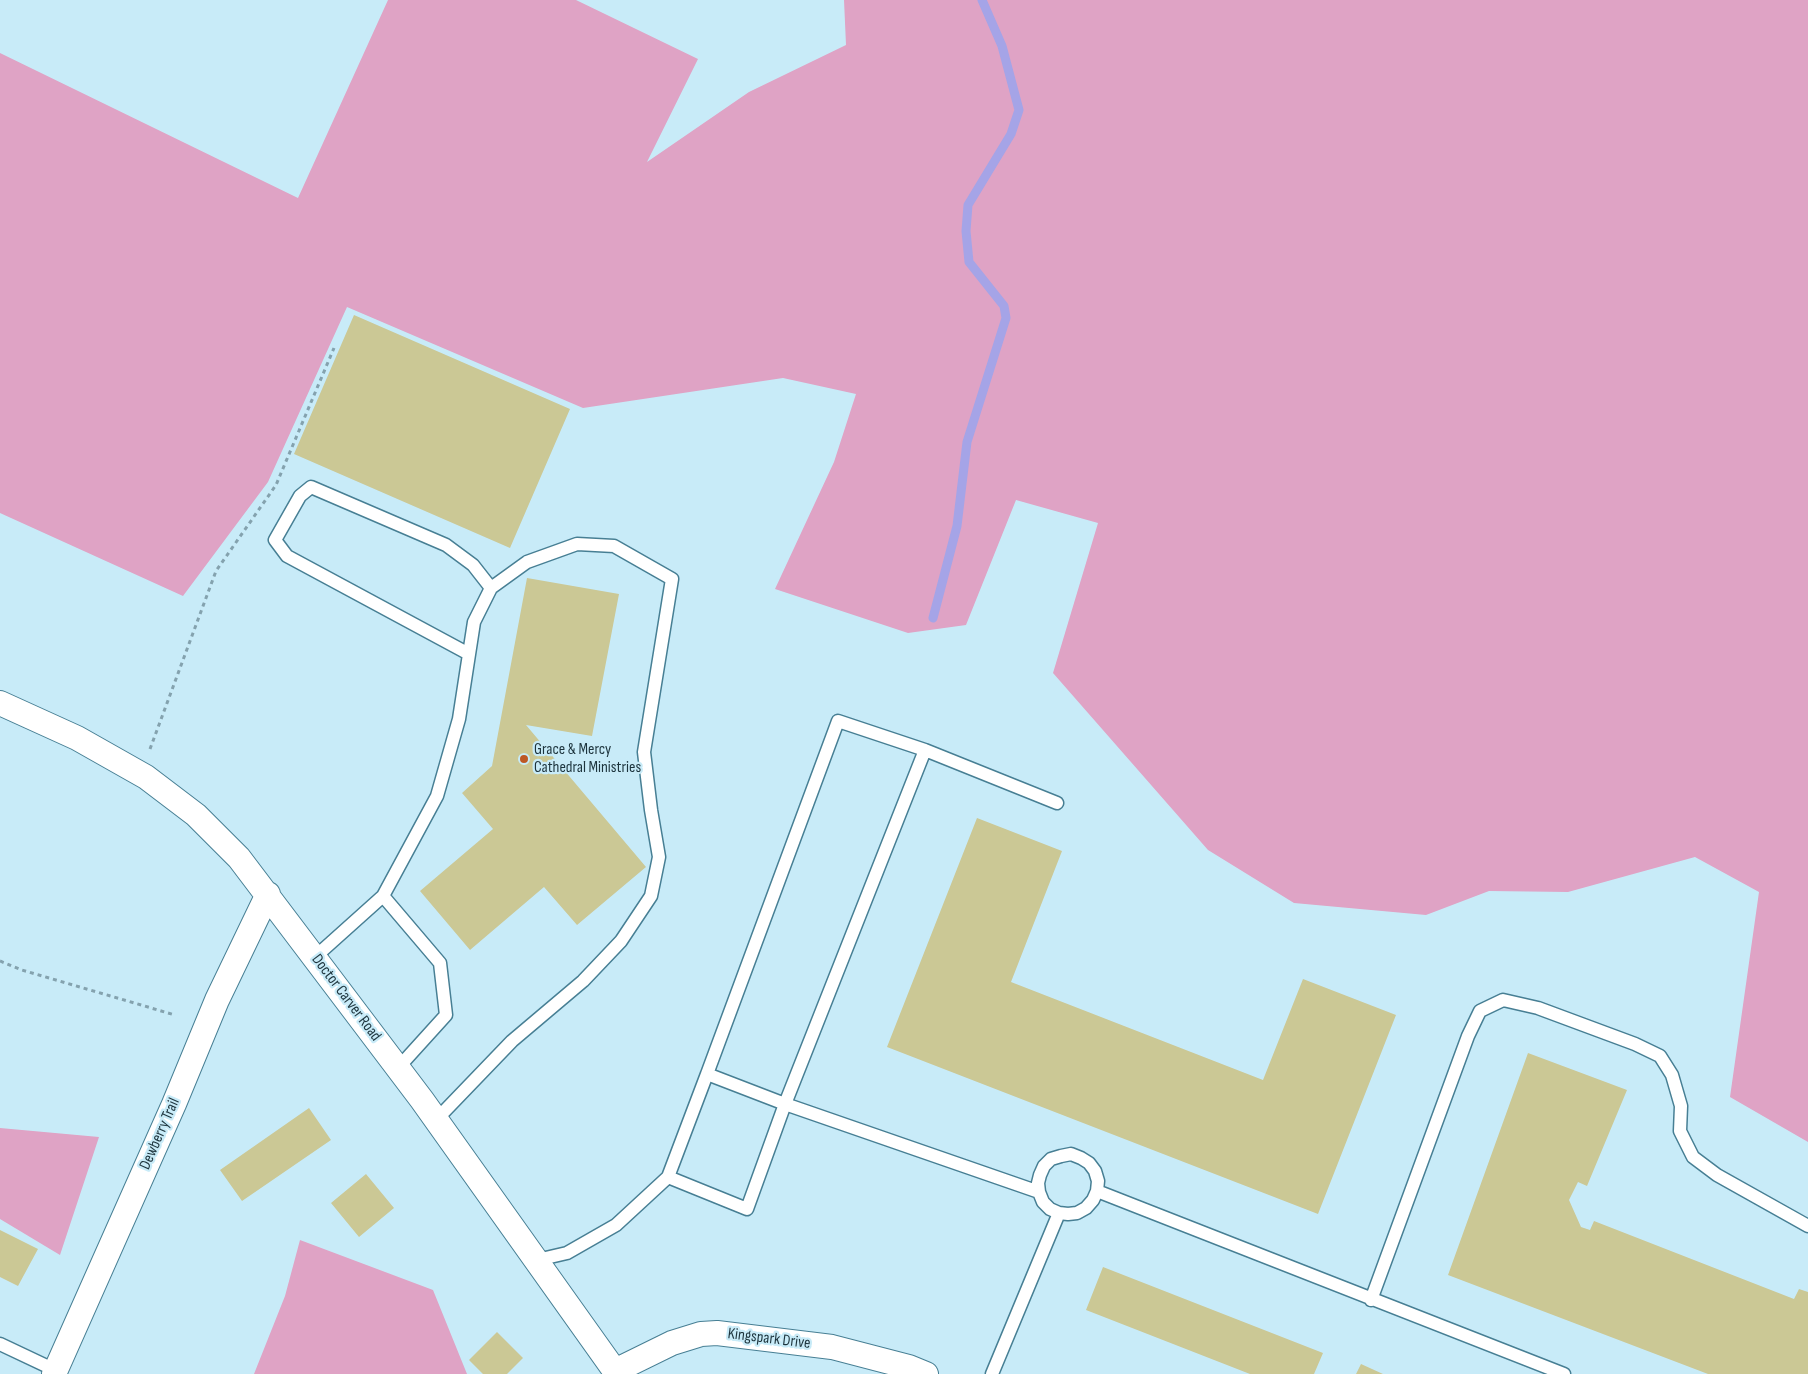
<!DOCTYPE html>
<style>
body{margin:0}
canvas{display:block;background:#c8ebf8}
</style>
<canvas width="1808" height="1374"></canvas>
<script>
const c = document.querySelector('canvas').getContext('2d');
c.lineJoin = 'round';
function paint(path, color) { c.fillStyle = color; c.fill(path, 'evenodd'); }
const toPath = rows => new Path2D(rows.map(r => 'M' + r).join(''));
function strokePath(path, color, width, dash) { c.strokeStyle = color; c.lineWidth = width; c.lineCap = dash ? 'butt' : 'round'; c.setLineDash(dash || []); c.stroke(path); }
function write(font, color, halo, rows, align = 'center') {
  c.font = font + ' "Sofia Sans Condensed",sans-serif'; c.lineWidth = 4.5; c.setLineDash([]); c.textBaseline = 'middle'; c.strokeStyle = halo; c.fillStyle = color; for (const [text, x, y, turn = 0] of rows) {
    c.save(); c.translate(x, y); c.rotate((+turn || 0) * Math.PI / 180); c.textAlign = isNaN(turn) ? turn : align; if (halo) c.strokeText(text, 0, 0); c.fillText(text, 0, 0); c.restore();
  }
}
paint(toPath([
 [388,0,576,0,698,59,647,162,749,92,846,45,844,0,1808,0,1808,1142,1730,1097,1759,892,1695,857,1568,892,1489,891,1426,915,1294,903,1208,850,1053,673,1098,523,1016,500,966,625,908,633,775,589,834,462,856,394,783,378,583,408,347,307,268,482,183,596,0,513,0,53,298,198],
 [0,1128,99,1137,60,1255,0,1219],
 [300,1240,433,1290,467,1374,254,1374,285,1296]
]), '#dfa3c5');
strokePath(toPath([
 [933,618,957,526,967,442,1006,318,1004,306,969,262,966,231,968,205,1011,134,1019,110,1002,46,982,0]
]), '#a5a4e7', 9);
paint(toPath([
 [354,315,570,409,510,548,294,454],
 [527,578,619,594,592,736,526,725,646,867,577,925,544,887,470,950,420,891,493,829,462,793,492,766],
 [977,818,1062,851,1011,982,1263,1080,1303,979,1396,1015,1318,1214,887,1047],
 [1528,1053,1627,1090,1587,1186,1578,1182,1569,1200,1581,1227,1590,1230,1594,1221,1794,1299,1799,1289,1808,1292,1808,1374,1708,1374,1448,1275],
 [309,1108,331,1140,242,1201,220,1170],
 [366,1174,394,1208,359,1237,331,1203],
 [0,1230,38,1249,18,1286,0,1277],
 [1103,1267,1323,1353,1314,1374,1250,1374,1086,1310],
 [497,1332,523,1358,507,1374,483,1374,469,1360],
 [1361,1364,1383,1374,1356,1374]
]), '#cbc895');
const service = toPath([
 [469,654,287,556,275,540,300,496,311,487,446,545,473,565,491,588],
 [383,896,437,796,459,719,474,622,491,588,527,562,577,544,614,546,672,579,644,752,651,810,659,857,651,896,621,941,583,981,512,1041,436,1120],
 [315,957,383,896,440,963,446,1015,398,1068],
 [707,1074,838,721,925,750],
 [1097,1191,1564,1374],
 [1039,1192,1038,1183,1040,1175,1044,1166,1051,1159,1061,1156,1071,1154,1081,1158,1089,1163,1095,1171,1098,1181,1097,1191,1093,1200,1086,1208,1077,1213,1068,1214,1059,1213,1050,1209,1043,1202,1039,1192,785,1104,707,1074,668,1177,747,1209,785,1104,925,750,1057,803],
 [537,1260,567,1253,616,1225,668,1177],
 [1371,1300,1468,1036,1480,1011,1503,1000,1538,1008,1635,1044,1660,1056,1672,1075,1681,1106,1680,1131,1693,1157,1717,1175,1808,1226],
 [0,1344,55,1370],
 [992,1374,1059,1213]
]);
const minor = toPath([
 [0,703,77,738,146,777,196,815,239,858,422,1100,617,1374],
 [615,1371,672,1343,701,1334,717,1333,832,1347,909,1367,926,1374],
 [54,1374,174,1104,217,1000,268,894]
]);
strokePath(service, '#477f94', 15);
strokePath(minor, '#477f94', 26);
strokePath(toPath([
 [150,749,216,571,276,485,334,348],
 [0,961,22,970,175,1015]
]), '#84a2ae', 3, [4, 4]);
strokePath(service, '#fff', 12);
strokePath(minor, '#fff', 24);
for (const [x, y, r, color] of [
 [524,759,5,"#bd5825"]
]) { const dot = new Path2D(); dot.arc(x, y, r, 0, 2 * Math.PI); c.fillStyle = color; c.fill(dot); strokePath(dot, '#c8ebf8', 2); }
write('16px', '#1d343d', '#c8ebf8', [
 ["Grace & Mercy",534,750],
 ["Cathedral Ministries",534,768]
], 'left');
write('16px', '#1d343d', '#c8ebf8', [
 ["Doctor Carver Road",346,998,53],
 ["Dewberry Trail",160,1134,-66],
 ["Kingspark Drive",769,1339,7]
]);
</script>
